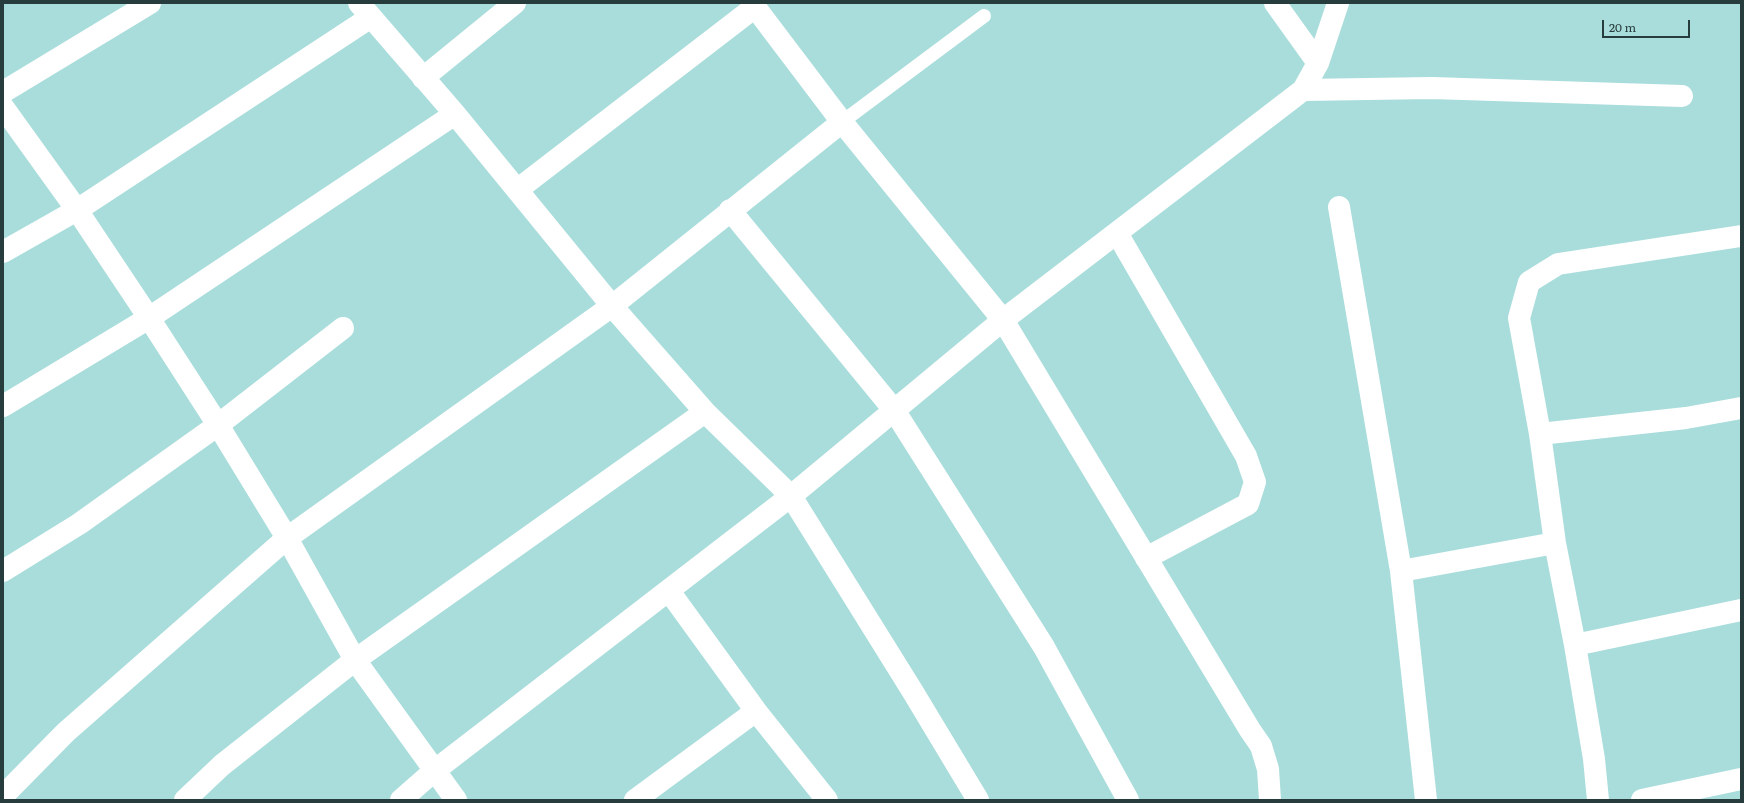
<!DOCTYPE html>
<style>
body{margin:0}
#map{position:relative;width:1744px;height:803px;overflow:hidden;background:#a9dddb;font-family:Literata,serif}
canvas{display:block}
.frame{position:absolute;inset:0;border:4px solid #273c3c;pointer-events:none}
.scale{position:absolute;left:1602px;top:20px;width:88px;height:18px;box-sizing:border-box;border:2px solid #273c3c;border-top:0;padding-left:5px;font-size:12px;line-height:14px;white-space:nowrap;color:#273c3c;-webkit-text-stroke:3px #a9dddb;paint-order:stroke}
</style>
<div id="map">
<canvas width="1744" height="803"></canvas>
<div class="frame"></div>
<div class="scale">20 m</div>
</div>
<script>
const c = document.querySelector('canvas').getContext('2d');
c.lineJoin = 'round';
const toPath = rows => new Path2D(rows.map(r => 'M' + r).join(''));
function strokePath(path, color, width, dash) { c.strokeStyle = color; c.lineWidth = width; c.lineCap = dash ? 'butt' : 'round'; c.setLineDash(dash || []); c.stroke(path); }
strokePath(toPath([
 [842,122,984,16]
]), '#fff', 14);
strokePath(toPath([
 [359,3,455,114,612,306,705,412,791,496,913,692,978,800],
 [752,3,842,122,1003,320,1250,730,1261,746,1268,769,1270,800],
 [1275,3,1318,63],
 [423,78,515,3],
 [1303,90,1432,88,1682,96],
 [3,92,150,3],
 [3,107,77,210,149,318,218,425,287,538,355,660,456,800],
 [517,190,755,7],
 [1339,207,1401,571,1426,800],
 [730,210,894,410,1044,647,1128,800],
 [1117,233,1246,456,1255,482,1248,504,1146,558],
 [3,252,77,210,371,17],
 [3,406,149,318,455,114],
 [1540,434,1686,418,1741,408],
 [3,571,79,524,218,425,343,328],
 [1401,571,1555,543],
 [669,591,756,711,827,800],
 [1575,645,1741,610],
 [3,796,66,732,287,538,612,306,842,122],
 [185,800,222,765,355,660,705,412],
 [401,800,434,771,791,496,1003,320,1303,90,1318,63,1338,3],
 [635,800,756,711],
 [1598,800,1594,759,1575,645,1555,543,1540,434,1519,318,1529,282,1558,264,1741,236],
 [1642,800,1741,779]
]), '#fff', 22);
</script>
